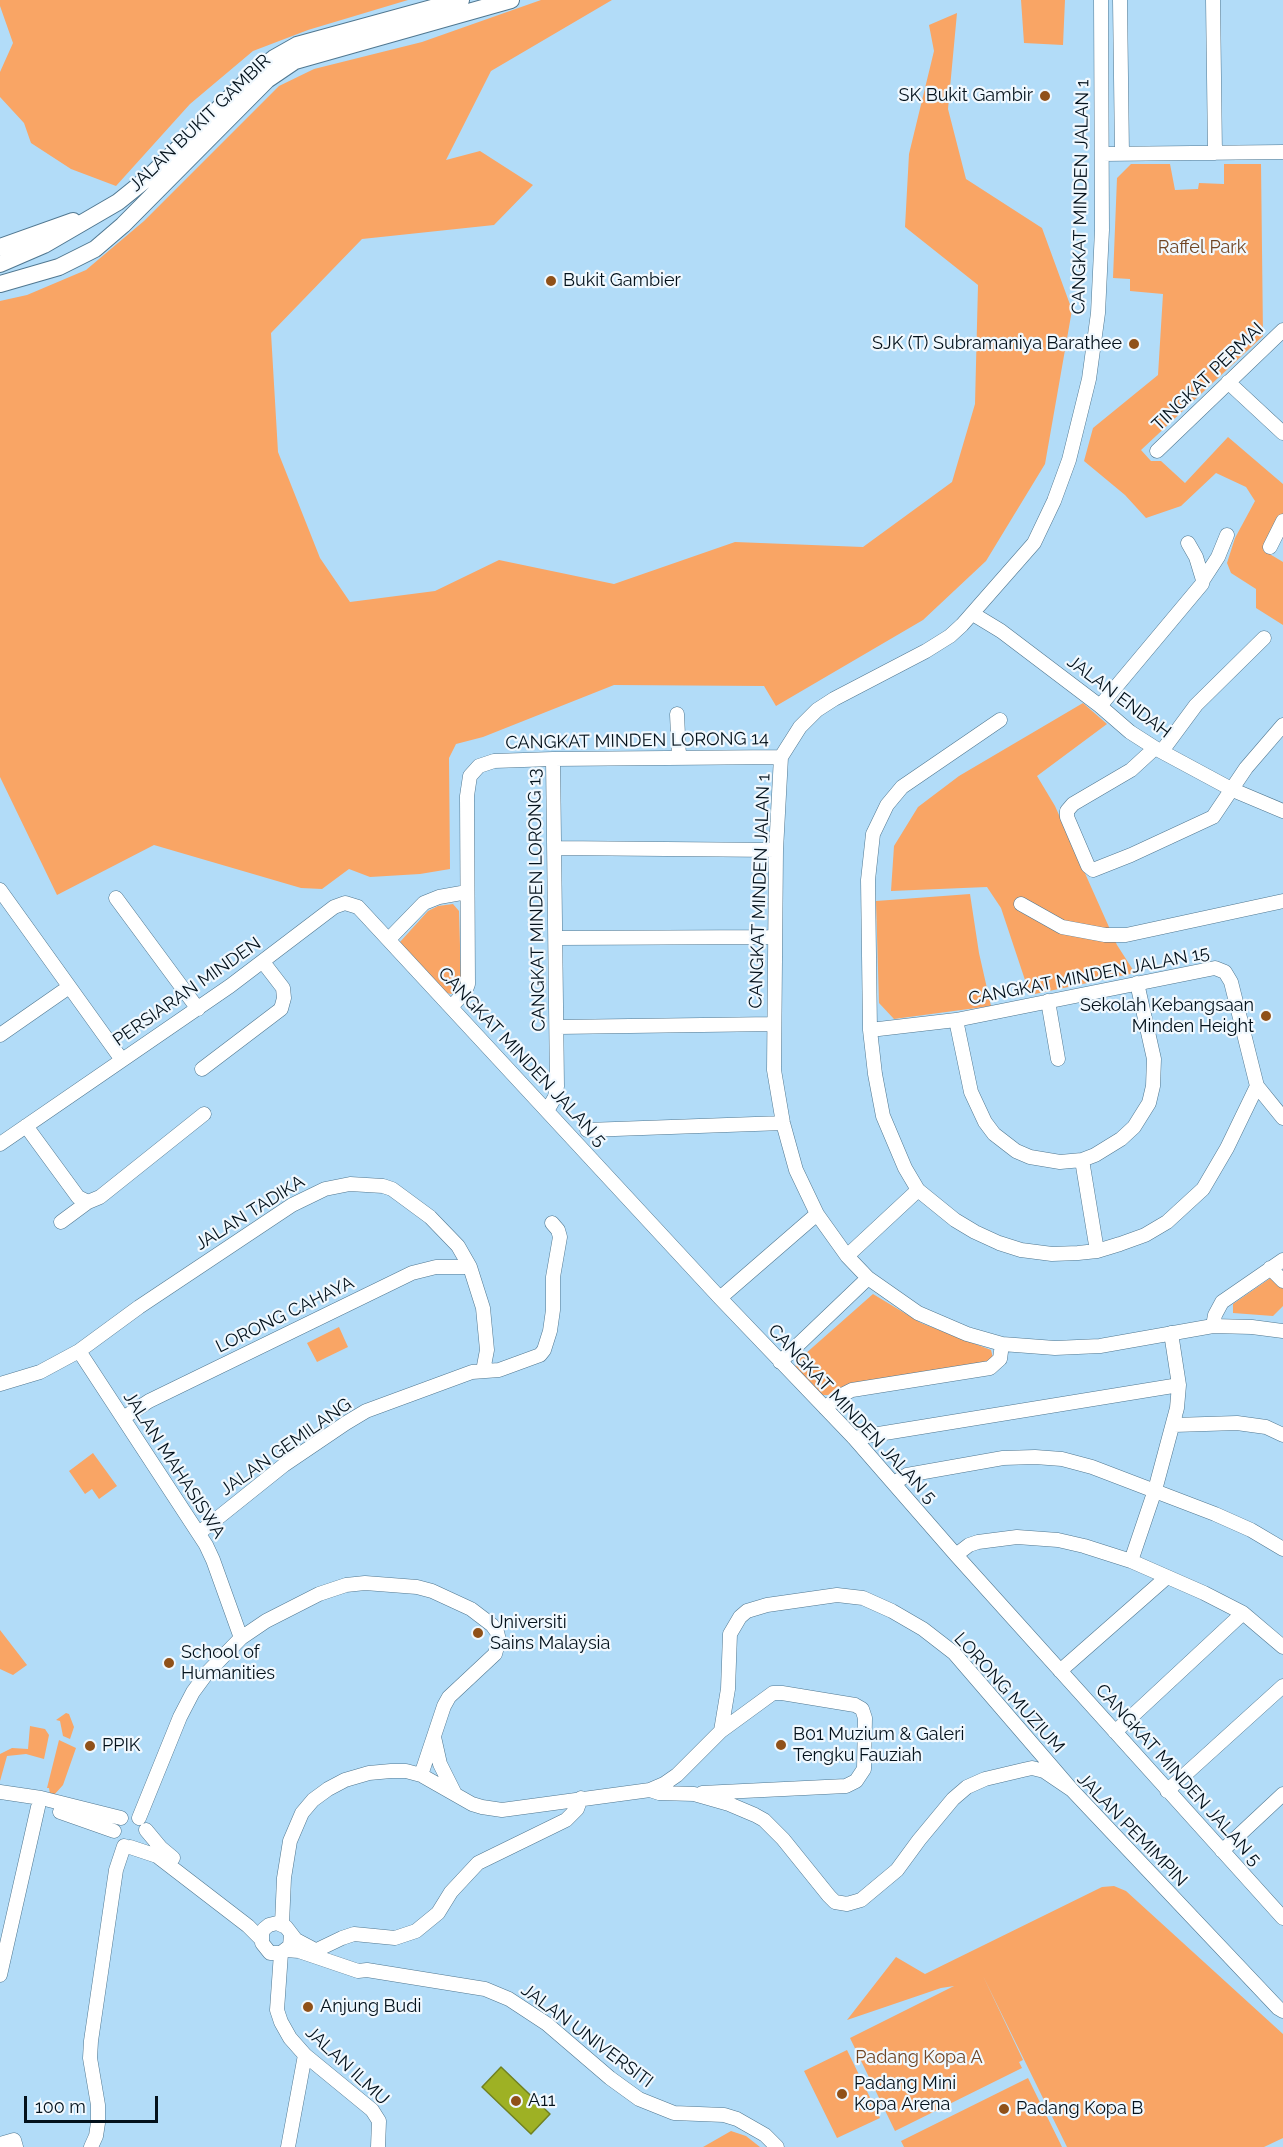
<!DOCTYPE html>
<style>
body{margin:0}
#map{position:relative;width:1283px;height:2147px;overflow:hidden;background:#b2dcf8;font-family:Raleway,sans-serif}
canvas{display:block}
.scale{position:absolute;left:24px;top:2096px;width:134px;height:27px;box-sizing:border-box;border:3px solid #03111b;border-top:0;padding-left:8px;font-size:18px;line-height:21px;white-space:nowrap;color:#03111b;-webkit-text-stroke:4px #f0f8fe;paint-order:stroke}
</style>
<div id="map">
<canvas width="1283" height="2147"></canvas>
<div class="scale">100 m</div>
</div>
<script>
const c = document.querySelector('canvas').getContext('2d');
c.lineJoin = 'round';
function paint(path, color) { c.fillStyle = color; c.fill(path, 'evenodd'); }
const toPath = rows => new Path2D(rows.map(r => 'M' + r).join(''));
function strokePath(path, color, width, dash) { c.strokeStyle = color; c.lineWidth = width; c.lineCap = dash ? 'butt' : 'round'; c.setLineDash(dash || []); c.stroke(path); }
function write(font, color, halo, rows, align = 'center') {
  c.font = font + ' Raleway,sans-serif'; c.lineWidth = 4.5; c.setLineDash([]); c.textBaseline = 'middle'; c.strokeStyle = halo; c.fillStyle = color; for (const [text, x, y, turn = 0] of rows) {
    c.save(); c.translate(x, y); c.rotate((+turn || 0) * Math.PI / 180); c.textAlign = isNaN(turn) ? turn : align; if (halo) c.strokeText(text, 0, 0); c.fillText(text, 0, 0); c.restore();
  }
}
paint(toPath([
 [0,0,408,0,308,30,253,51,190,104,116,186,71,169,31,143,24,123,0,97,0,72,13,43,0,6],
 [541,0,612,0,491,71,446,160,480,151,533,185,494,225,362,239,271,333,278,452,320,558,350,602,435,591,499,560,614,584,735,542,863,547,952,482,975,404,978,285,905,227,909,154,934,51,929,25,957,13,948,109,966,179,1042,228,1072,310,1045,464,986,561,923,620,776,706,764,686,614,685,483,737,456,744,449,758,450,869,420,874,370,877,349,869,322,889,301,888,154,845,57,895,0,777,0,301,27,295,86,270,144,221,279,86,314,69,422,42],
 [1021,0,1065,0,1063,45,1024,43],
 [1131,164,1170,164,1175,190,1198,189,1199,183,1224,184,1224,164,1261,164,1263,336,1141,450,1151,461,1161,461,1185,483,1228,437,1283,484,1283,513,1263,550,1283,562,1283,625,1256,608,1256,589,1231,573,1227,563,1235,538,1255,501,1246,487,1216,473,1181,506,1146,518,1125,495,1084,461,1093,428,1158,375,1163,294,1130,291,1130,279,1113,278,1117,178],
 [1083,703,1107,724,1037,776,1055,806,1117,945,1135,973,1030,995,1001,908,987,887,891,891,894,846,918,807,959,776],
 [970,894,979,953,991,1006,894,1019,879,1003,876,901],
 [453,904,459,911,461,980,459,990,451,994,447,993,401,945,400,942,428,911,438,906],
 [1272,1277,1283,1289,1283,1306,1273,1316,1233,1313,1233,1304],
 [873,1294,921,1323,991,1350,993,1358,987,1362,849,1385,830,1395,819,1395,795,1370,796,1362],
 [339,1327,348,1347,317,1362,307,1343],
 [93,1453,117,1486,99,1499,92,1489,85,1494,69,1471],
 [0,1630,27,1665,13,1675,0,1669],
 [66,1713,69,1714,74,1727,70,1739,63,1736,60,1721,56,1720],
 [30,1726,45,1729,49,1735,44,1759,26,1754,7,1756,0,1781,0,1754,12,1748,28,1749],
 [59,1740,76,1748,63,1785,54,1795,50,1794,49,1788,47,1788],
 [1114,1886,1126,1891,1283,2034,1283,2138,1264,2147,1067,2147,983,1976,1023,2060,1019,2062,1022,2068,895,2131,850,2038,954,1986,941,1988,847,2020,896,1957,925,1974,1102,1887],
 [847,2050,880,2118,837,2138,804,2071],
 [1028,2078,1062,2147,904,2147,901,2141],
 [731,2131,746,2136,760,2147,703,2147]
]), '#f9a565');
const water = toPath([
 [501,2067,550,2114,531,2134,482,2087,501,2067]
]);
paint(water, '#9eb124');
strokePath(water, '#708121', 1.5);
const minor = toPath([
 [1101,0,1102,230,1098,313,1089,379,1069,460,1054,501,1034,543,962,625,950,636,926,651,834,699,817,710,800,727,781,757,776,850,774,1070,783,1123,796,1170,817,1214,847,1256,868,1278,918,1313,967,1334,1002,1344,1055,1348,1100,1346,1213,1326,1252,1327,1283,1331],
 [1120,0,1122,154],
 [1213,0,1215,153],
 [1102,154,1283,152],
 [1228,382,1283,433],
 [1157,451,1283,330],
 [1270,547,1283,521],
 [1203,580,1218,557,1227,535],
 [973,614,1001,631,1100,706,1130,732,1155,748,1233,790,1283,811],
 [1100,706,1202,584,1203,580,1196,557,1188,543],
 [677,714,679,757],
 [1155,748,1131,770,1073,804,1067,811,1067,817,1088,866,1093,870,1131,855,1213,817,1246,768,1283,725],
 [1162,751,1196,705,1264,638],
 [555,848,776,850],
 [0,890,122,1060],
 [116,898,198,1009],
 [1021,904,1062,927,1105,935,1126,935,1283,901],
 [556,938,775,937],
 [389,939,424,903,439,897,467,892],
 [1048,1001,1058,1059],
 [451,1007,465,992,468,984,467,796,470,776,479,766,494,761,553,759,781,757],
 [956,1020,971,1092,985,1122,994,1134,1016,1151,1030,1157,1060,1162,1082,1160,1095,1155,1121,1139,1134,1127,1149,1103,1153,1086,1154,1059,1137,983],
 [558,1027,774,1024],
 [870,1030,956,1020,1215,968,1225,972,1231,982,1257,1086,1227,1148,1203,1189,1167,1222,1145,1235,1120,1244,1097,1251,1078,1253,1052,1254,1021,1250,999,1243,975,1232,955,1220,918,1190,905,1168,883,1116,875,1074,870,1030,868,880,873,834,887,805,902,787,1000,720],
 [0,1035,69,987],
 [202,1069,281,1009,284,998,283,988,263,962],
 [1257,1086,1283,1118],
 [547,1111,555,1097,557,1086,553,759],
 [26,1126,78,1197,88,1202,100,1197,204,1114],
 [587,1130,783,1123],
 [0,1144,230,986,334,907,345,903,358,907,720,1298,854,1438,956,1555,1283,1918],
 [1082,1160,1097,1251],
 [61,1222,88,1202],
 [847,1256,918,1190],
 [1270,1268,1283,1281],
 [720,1298,817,1214],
 [1213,1326,1215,1315,1222,1302,1283,1260],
 [79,1351,206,1545,213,1560,241,1638],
 [780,1362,868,1278],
 [0,1384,40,1372,79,1351,139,1307,292,1205,325,1189,350,1184,383,1186,392,1189,430,1217,458,1246,470,1267,483,1308,487,1350,483,1371],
 [825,1408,840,1396,852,1390,990,1368,1000,1359,1002,1344],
 [123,1418,149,1401,412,1273,436,1267,470,1267],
 [1174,1425,1237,1423,1266,1427,1283,1435],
 [854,1438,1179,1385],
 [894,1483,907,1475,1003,1458,1035,1457,1062,1459,1092,1467,1215,1514,1251,1530,1283,1549],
 [199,1533,284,1465,346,1423,366,1411,472,1372,499,1370,540,1355,544,1350,550,1331,553,1310,553,1277,560,1237,558,1230,552,1223],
 [956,1555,969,1545,978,1542,1017,1537,1058,1540,1084,1546,1131,1561,1204,1593,1243,1613,1283,1647],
 [1131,1561,1155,1490,1177,1408,1179,1385,1171,1333],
 [1060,1671,1167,1577],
 [1115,1732,1243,1613],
 [434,1737,440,1764,455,1794],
 [650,1790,659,1793,694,1794,729,1804,755,1815,764,1820,783,1839,829,1896,835,1902,847,1904,861,1900,897,1870,919,1840,953,1799,967,1787,985,1779,1023,1770,1032,1768,1044,1771,1072,1790,1278,2008,1283,2011],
 [1167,1791,1283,1686],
 [0,1792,41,1798,121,1818],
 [702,1793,846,1786,856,1781,864,1769,865,1718,862,1709,855,1705,782,1693,773,1693,721,1731],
 [60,1812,114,1831],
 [139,1818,180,1717,193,1692,207,1673,241,1638,266,1621,319,1594,346,1585,365,1583,417,1587,432,1591,471,1609,492,1625,497,1632,499,1640,495,1654,449,1697,444,1706,421,1775],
 [146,1830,161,1848,173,1858],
 [130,1847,157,1856,248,1926,261,1939],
 [1222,1851,1283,1794],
 [282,1924,284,1878,290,1841,302,1813,313,1800,328,1789,345,1780,369,1773,391,1771,406,1771,421,1775,472,1804,482,1807,502,1810,650,1790,664,1784,677,1775,721,1731,728,1689,730,1634,740,1617,747,1611,767,1605,837,1595,863,1598,892,1611,923,1629,954,1653,1072,1790],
 [291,1935,290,1946,281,1953,270,1953,262,1943,262,1934,264,1929,269,1925,277,1923,286,1927,296,1940,313,1949],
 [286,1950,299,1951,358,1971,367,1970,485,1989,509,1999,547,2024,610,2078,639,2099,674,2113,724,2115,737,2119,765,2135,777,2147],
 [317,1950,342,1938,354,1934,395,1938,416,1931,438,1913,451,1892,478,1863,566,1820,577,1809,581,1798],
 [281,1953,277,2010,281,2022,290,2038,305,2055,372,2110,379,2121,378,2147],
 [0,1975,38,1807],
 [0,2144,14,2140,16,2147],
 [91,2147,96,2136,98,2123,98,2105,90,2058,91,2041,116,1870,124,1846],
 [288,2147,305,2055]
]);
const major = toPath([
 [0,247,73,221],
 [0,264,44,245,118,202,149,177,256,72,274,58,297,45,461,0],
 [0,284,59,267,95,249,123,225,267,80,295,61,511,0]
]);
strokePath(minor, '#507790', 15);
strokePath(major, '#507790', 18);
strokePath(minor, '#fff', 14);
strokePath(major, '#fff', 16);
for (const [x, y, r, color] of [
 [1045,96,6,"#905119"],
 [551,281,6,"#905119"],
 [1134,344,6,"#905119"],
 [1266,1016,6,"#905119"],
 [478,1633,6,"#905119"],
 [169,1663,6,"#905119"],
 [781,1745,6,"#905119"],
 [90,1746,6,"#905119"],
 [308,2007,6,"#905119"],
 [842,2094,6,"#905119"],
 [516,2101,6,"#905119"],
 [1004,2109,6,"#905119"]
]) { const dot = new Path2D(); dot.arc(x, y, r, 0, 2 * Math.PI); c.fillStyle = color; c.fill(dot); strokePath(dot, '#f0f8fe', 2); }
write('18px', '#03111b', '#f0f8fe', [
 ["SK Bukit Gambir",1033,96,"right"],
 ["Bukit Gambier",563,281],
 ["SJK (T) Subramaniya Barathee",1122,344,"right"],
 ["Sekolah Kebangsaan",1254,1006,"right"],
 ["Minden Height",1254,1027,"right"],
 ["Universiti",490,1623],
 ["Sains Malaysia",490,1644],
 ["School of",181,1653],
 ["Humanities",181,1674],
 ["B01 Muzium & Galeri",793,1735],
 ["Tengku Fauziah",793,1756],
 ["PPIK",102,1746],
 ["Anjung Budi",320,2007],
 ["Padang Mini",854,2084],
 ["Kopa Arena",854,2105],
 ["A11",528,2101],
 ["Padang Kopa B",1016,2109]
], 'left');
write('18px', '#03111b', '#f0f8fe', [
 ["JALAN BUKIT GAMBIR",200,123,-44],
 ["CANGKAT MINDEN JALAN 1",1081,197,-89],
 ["TINGKAT PERMAI",1208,377,-44],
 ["JALAN ENDAH",1119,697,37],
 ["CANGKAT MINDEN LORONG 14",637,741,-1],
 ["CANGKAT MINDEN JALAN 1",760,891,-88],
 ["CANGKAT MINDEN LORONG 13",537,900,-91],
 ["CANGKAT MINDEN JALAN 15",1089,976,-11],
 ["PERSIARAN MINDEN",187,992,-35],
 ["CANGKAT MINDEN JALAN 5",522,1057,47],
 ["JALAN TADIKA",250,1213,-32],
 ["LORONG CAHAYA",285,1315,-26],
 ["CANGKAT MINDEN JALAN 5",852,1414,47],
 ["JALAN GEMILANG",286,1447,-35],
 ["JALAN MAHASISWA",174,1465,57],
 ["LORONG MUZIUM",1009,1693,48],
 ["CANGKAT MINDEN JALAN 5",1178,1775,48],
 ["JALAN PEMIMPIN",1132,1830,46],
 ["JALAN UNIVERSITI",587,2036,37],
 ["JALAN ILMU",347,2066,43]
]);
write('18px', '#6f4524', '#f0f8fe', [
 ["Raffel Park",1202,248],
 ["Padang Kopa A",919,2058]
]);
</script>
